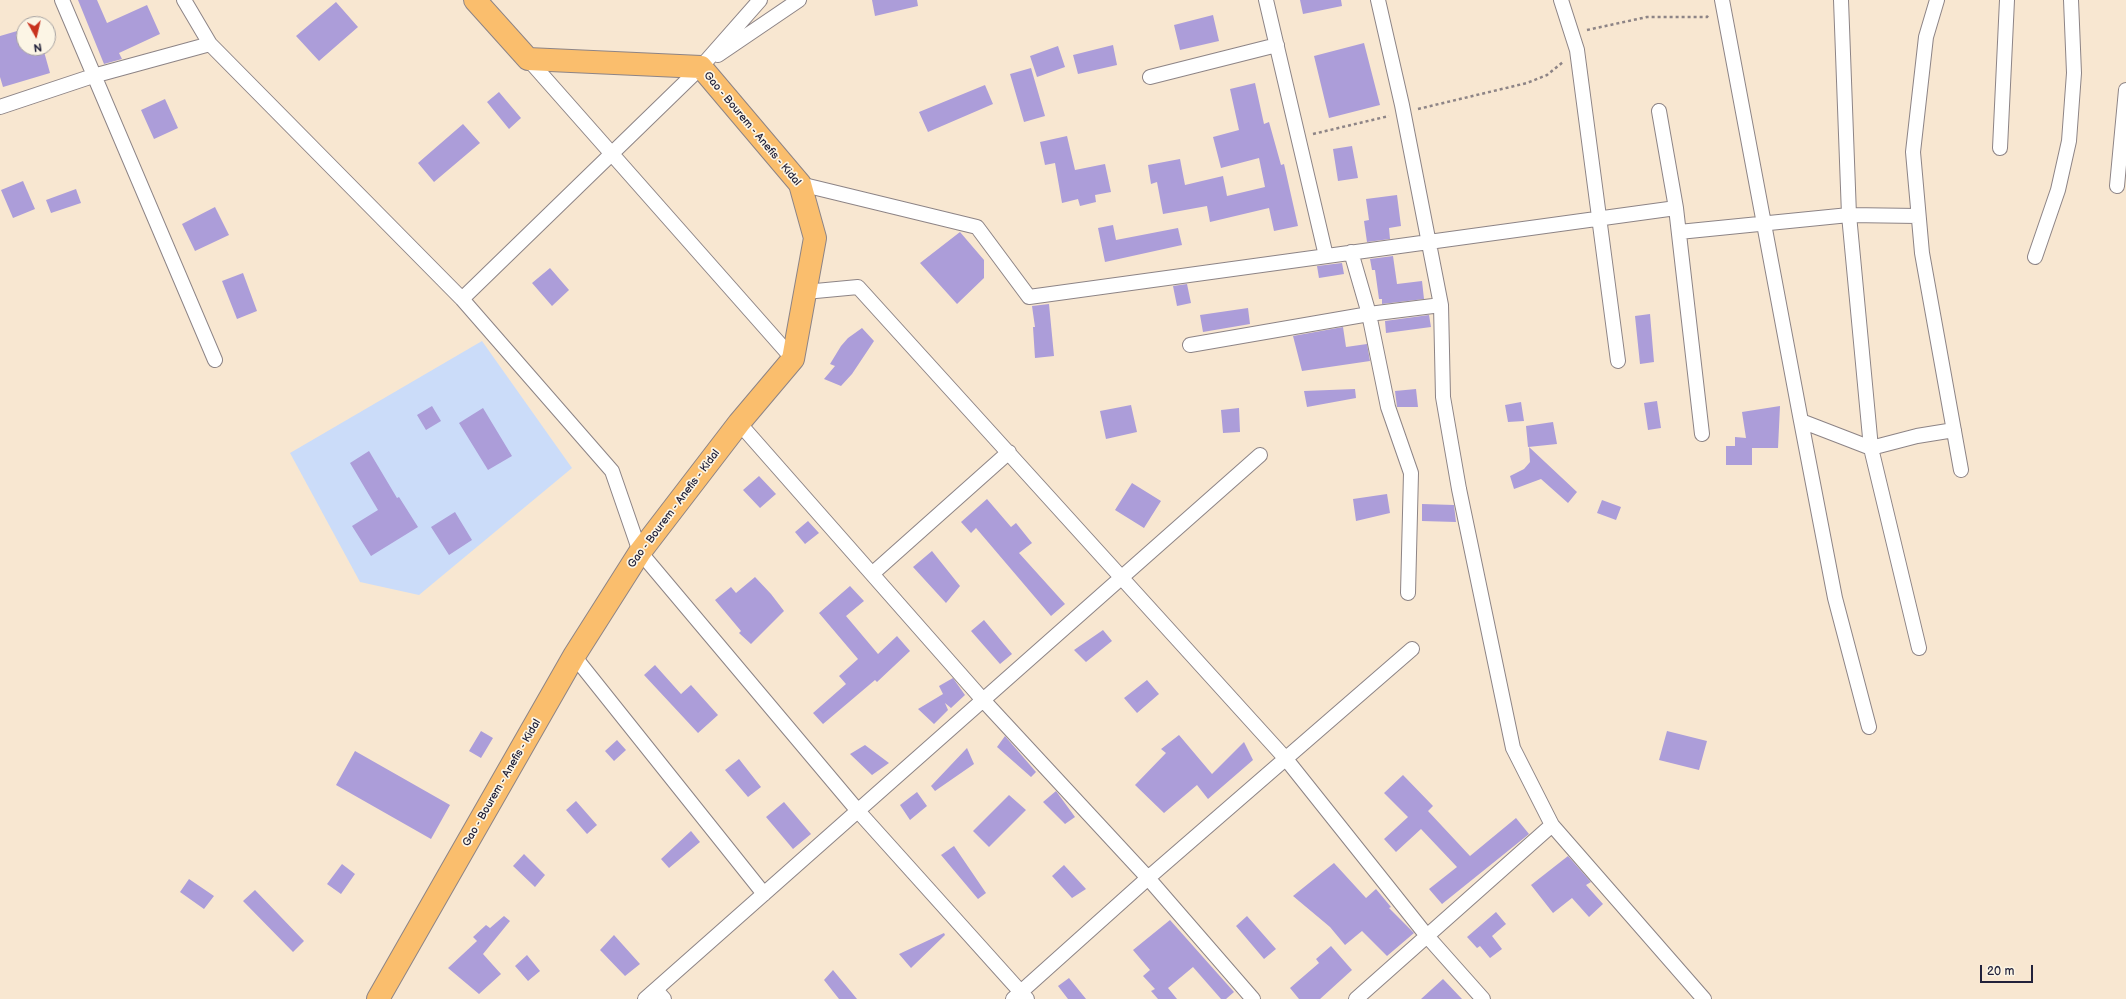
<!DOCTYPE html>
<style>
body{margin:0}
#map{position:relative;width:2126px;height:999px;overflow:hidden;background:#f8e7d1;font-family:"Balsamiq Sans",sans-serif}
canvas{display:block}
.north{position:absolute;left:16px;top:16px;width:40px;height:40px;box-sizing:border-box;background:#fcf5e5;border:1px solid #a5a1a1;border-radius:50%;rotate:172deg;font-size:11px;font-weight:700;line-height:16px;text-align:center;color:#22223b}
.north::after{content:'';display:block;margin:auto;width:14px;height:18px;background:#c8321e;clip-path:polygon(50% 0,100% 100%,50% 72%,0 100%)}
.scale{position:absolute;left:1980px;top:965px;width:53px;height:18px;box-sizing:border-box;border:2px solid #22223b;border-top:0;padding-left:5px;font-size:12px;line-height:14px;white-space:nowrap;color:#22223b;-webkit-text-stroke:3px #fcf5e5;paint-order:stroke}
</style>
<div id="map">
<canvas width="2126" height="999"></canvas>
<div class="north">N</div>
<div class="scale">20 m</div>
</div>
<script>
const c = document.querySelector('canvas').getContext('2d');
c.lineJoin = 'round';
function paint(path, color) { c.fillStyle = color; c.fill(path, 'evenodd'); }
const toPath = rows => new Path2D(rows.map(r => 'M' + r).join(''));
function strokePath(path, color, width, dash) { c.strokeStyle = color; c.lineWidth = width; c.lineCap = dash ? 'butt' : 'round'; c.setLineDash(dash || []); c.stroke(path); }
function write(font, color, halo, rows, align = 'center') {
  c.font = font + ' "Balsamiq Sans",sans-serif'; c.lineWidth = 3.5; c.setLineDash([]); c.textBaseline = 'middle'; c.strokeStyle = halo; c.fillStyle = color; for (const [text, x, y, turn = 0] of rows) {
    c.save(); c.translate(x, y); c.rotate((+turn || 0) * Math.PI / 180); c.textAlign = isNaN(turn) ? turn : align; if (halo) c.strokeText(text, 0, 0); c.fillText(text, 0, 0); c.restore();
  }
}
paint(toPath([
 [482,341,572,468,419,595,360,582,290,453]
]), '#cbdcf9');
paint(toPath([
 [78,0,97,0,107,23,147,5,160,34,119,53,122,59,104,64],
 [872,0,917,0,918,6,875,16],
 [1300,0,1341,0,1342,6,1303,14],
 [336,2,358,27,319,61,296,36],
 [1213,15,1219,41,1180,50,1174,25],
 [24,29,24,48,43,48,50,73,3,87,0,77,0,36],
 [1364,43,1380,105,1329,118,1314,56],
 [1113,45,1117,65,1078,74,1073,55],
 [1058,46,1065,67,1037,77,1030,56],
 [1031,68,1045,116,1024,122,1010,74],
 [1255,83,1264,124,1269,122,1281,165,1284,164,1298,226,1274,231,1269,208,1210,222,1207,206,1163,214,1157,182,1151,184,1148,165,1180,159,1185,185,1223,176,1227,196,1265,187,1259,158,1221,168,1213,137,1239,130,1230,89],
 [985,85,993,104,928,132,919,112],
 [499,92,521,118,509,129,487,102],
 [165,99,178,128,154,139,141,110],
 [463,124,480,143,434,182,418,163],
 [1067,136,1075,170,1105,164,1111,192,1095,195,1096,202,1080,206,1078,199,1062,203,1055,163,1045,165,1040,142],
 [1352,146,1358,178,1338,181,1333,149],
 [23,181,35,209,13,218,1,190],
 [76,189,81,203,51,213,46,200],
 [1397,195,1401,226,1389,228,1390,239,1367,242,1364,221,1369,220,1366,199],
 [215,207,229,235,195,251,182,224],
 [1113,225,1116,240,1178,228,1182,245,1105,262,1098,228],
 [960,232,984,260,984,278,957,304,920,263],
 [1393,256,1397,284,1422,281,1424,299,1382,304,1382,299,1379,299,1375,270,1372,270,1370,259],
 [1342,263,1344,274,1319,278,1317,266],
 [550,268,569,290,552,306,532,283],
 [243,273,257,311,237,319,222,281],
 [1187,284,1191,303,1177,306,1173,286],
 [1049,304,1054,356,1035,358,1033,327,1035,327,1032,306],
 [1248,308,1250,324,1203,332,1200,315],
 [1650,314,1654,362,1640,364,1635,316],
 [1429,315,1431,327,1386,333,1385,321],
 [1343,327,1346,347,1367,344,1370,361,1302,371,1293,336],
 [862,328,874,341,852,374,841,386,824,379,835,366,830,364,841,346,848,338],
 [1355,389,1356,398,1307,407,1304,391],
 [1416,389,1418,407,1397,407,1395,391],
 [1657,401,1661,428,1648,430,1644,403],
 [1521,402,1524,421,1508,422,1505,405],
 [1131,405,1137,432,1106,439,1100,411],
 [432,406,441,421,426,430,417,415],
 [1780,406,1778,448,1752,448,1752,465,1726,465,1726,446,1735,446,1735,437,1746,438,1742,412],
 [483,408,512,456,488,470,459,423],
 [1239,408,1240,432,1223,433,1221,410],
 [1553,422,1557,444,1528,447,1526,426],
 [1529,447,1577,492,1568,503,1541,479,1514,489,1510,476,1524,469,1530,462],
 [369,451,397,498,399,497,418,527,371,556,352,526,378,510,350,463],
 [759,476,776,494,760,508,743,490],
 [1132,483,1161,501,1144,528,1115,510],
 [1387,494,1390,513,1356,521,1353,499],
 [987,499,1011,527,1016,523,1032,543,1019,553,1065,604,1051,616,976,528,971,533,961,522],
 [1602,500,1621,507,1616,520,1597,513],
 [1422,504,1454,505,1456,522,1422,521],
 [455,512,472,540,449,555,431,527],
 [808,521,819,533,805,544,795,532],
 [932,551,960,586,946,603,913,567],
 [755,577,771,594,784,611,751,644,739,633,741,631,715,600,731,587,736,593],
 [850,586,864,601,846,616,878,654,897,636,910,651,877,682,875,680,823,724,813,713,846,684,839,676,858,659,819,613],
 [984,620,1012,654,1000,664,971,631],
 [1103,630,1112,641,1086,662,1074,650],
 [655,665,681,694,691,685,718,715,698,733,644,675],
 [953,678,965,695,951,708,945,703,948,710,934,724,918,709,943,694,939,686],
 [1147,680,1159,694,1137,713,1124,698],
 [481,731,493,738,481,758,469,751],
 [1667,731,1707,741,1699,770,1659,760],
 [1179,735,1212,774,1244,742,1253,760,1208,799,1197,785,1164,813,1135,785,1166,753,1161,749],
 [1005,736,1036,772,1031,777,997,747],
 [617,740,626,750,614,761,605,751],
 [865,745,889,763,872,775,850,754],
 [967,748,974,764,935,791,931,786],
 [355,751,450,805,431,839,336,785],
 [739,759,761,787,748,797,725,770],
 [1403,775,1433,806,1428,811,1470,856,1516,818,1529,834,1442,904,1429,889,1457,867,1421,829,1396,852,1384,839,1408,817,1384,793],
 [1056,791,1075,817,1065,824,1043,802],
 [917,792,927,806,910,820,900,805],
 [1009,795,1026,810,989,847,973,831],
 [576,801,597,825,587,834,566,810],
 [784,802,811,834,793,849,766,817],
 [691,831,700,842,669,868,661,859],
 [954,846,986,893,978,899,941,855],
 [524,854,545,875,535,887,513,866],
 [1568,856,1591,882,1586,885,1603,904,1589,917,1572,898,1553,913,1531,885],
 [1334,863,1366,898,1376,889,1391,907,1389,908,1414,933,1387,956,1362,931,1345,945,1330,927,1293,896],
 [342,864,355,874,341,894,327,884],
 [1064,865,1086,889,1072,898,1052,876],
 [189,879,214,896,204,909,180,892],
 [255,890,304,941,293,952,243,901],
 [1496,912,1506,924,1492,936,1502,949,1490,958,1480,946,1477,948,1467,937],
 [504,916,510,921,483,954,501,974,479,994,448,968,477,941,473,937,486,925,490,928],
 [1247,916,1276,949,1264,959,1236,926],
 [1170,920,1234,992,1226,999,1221,999,1193,967,1168,988,1177,999,1158,999,1151,991,1155,989,1143,976,1150,970,1133,950],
 [944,933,945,935,911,968,899,954],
 [614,935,640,964,625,976,600,950],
 [1331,946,1352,970,1320,999,1299,999,1290,988,1319,963,1316,959],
 [527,955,540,971,528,981,515,966],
 [833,970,857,999,839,999,824,980],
 [1069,978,1086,999,1068,999,1058,986],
 [1443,979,1462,999,1421,999]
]), '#ac9dd9');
const minor = toPath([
 [62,0,215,360],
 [184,0,210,44,462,299,612,471,640,552,858,811,1027,999],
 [1266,0,1326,256],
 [1561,0,1577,50,1618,361],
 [1722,0,1801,421],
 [1841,0,1849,215,1871,448,1919,648],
 [1937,0,1926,37,1913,152,1922,253,1961,470],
 [718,55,799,0],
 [528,59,793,359],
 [1150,77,1277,45],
 [0,107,93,76,210,44],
 [1659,111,1676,208,1702,434],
 [2000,148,2007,0],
 [800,184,977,227,1029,297,1676,208],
 [2117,186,2126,90],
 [1679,232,1849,215,1918,216],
 [1351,252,1369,314,1388,407,1411,473,1408,593],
 [2035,257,2058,190,2069,141,2074,73,2071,0],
 [805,292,858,287,1286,759,1427,936,1483,999],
 [462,299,701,67,760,0],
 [1190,345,1369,314,1441,305],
 [739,423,983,700,1148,878,1253,999],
 [872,574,1009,452],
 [574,656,764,894],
 [1869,727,1835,598,1801,421,1871,448,1917,436,1954,430],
 [1552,825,1704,999],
 [656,990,664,999],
 [645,999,1260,455],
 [1013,999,1148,878,1412,649],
 [1356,999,1552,825,1513,748,1459,489,1443,397,1441,305,1402,105,1378,0]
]);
const primary = toPath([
 [378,999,574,656,640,552,739,423,793,359,815,238,800,184,701,67,528,59,475,0]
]);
strokePath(minor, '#8d8486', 16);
strokePath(primary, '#8d8486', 24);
strokePath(toPath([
 [1587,30,1647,17,1707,17,1709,14],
 [1418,109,1527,83,1547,75,1563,62],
 [1313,134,1389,116]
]), '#8d8486', 2.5, [3, 3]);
strokePath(minor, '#fff', 14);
strokePath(primary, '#fabe6d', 22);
write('11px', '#22223b', '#fcf5e5', [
 ["Gao - Bourem - Anefis - Kidal",752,129,50],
 ["Gao - Bourem - Anefis - Kidal",674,509,-53],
 ["Gao - Bourem - Anefis - Kidal",502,783,-60]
]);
</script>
